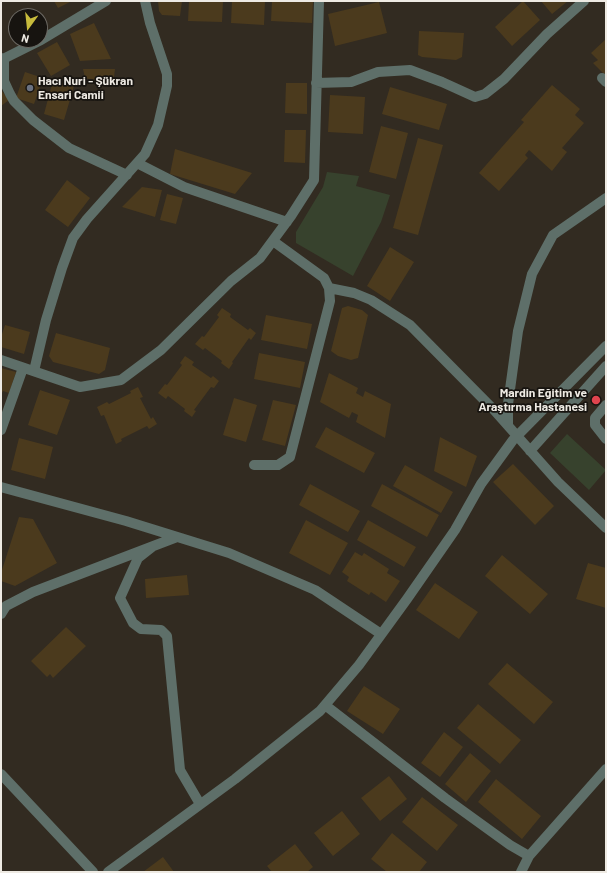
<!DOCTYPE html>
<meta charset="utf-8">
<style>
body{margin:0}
#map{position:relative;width:607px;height:873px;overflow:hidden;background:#322b21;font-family:Barlow,sans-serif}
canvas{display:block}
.frame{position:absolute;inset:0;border:2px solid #eeeae3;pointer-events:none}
.north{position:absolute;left:8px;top:8px;width:40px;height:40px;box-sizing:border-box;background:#171410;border:1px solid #6d6a64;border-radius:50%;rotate:195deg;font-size:11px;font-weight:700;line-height:16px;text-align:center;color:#eeeae3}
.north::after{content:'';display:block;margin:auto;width:14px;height:18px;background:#c7bb3c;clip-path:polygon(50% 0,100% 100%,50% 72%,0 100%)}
</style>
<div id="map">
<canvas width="607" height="873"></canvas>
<div class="frame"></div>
<div class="north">N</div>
</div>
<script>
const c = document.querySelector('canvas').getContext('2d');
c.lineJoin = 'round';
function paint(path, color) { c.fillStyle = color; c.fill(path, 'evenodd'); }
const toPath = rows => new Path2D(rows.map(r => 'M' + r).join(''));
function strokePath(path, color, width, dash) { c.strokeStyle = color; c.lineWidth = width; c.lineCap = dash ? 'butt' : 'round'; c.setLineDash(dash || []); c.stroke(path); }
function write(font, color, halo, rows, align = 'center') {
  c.font = font + ' Barlow,sans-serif'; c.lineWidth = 3.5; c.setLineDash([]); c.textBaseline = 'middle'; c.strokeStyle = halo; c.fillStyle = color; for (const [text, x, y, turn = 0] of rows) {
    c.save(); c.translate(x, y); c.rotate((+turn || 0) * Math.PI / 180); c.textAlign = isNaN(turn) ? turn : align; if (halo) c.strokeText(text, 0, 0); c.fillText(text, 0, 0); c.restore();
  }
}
paint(toPath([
 [327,172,359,176,356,186,390,195,381,222,353,276,296,243,296,232,323,187],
 [567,434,606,470,589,490,550,453]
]), '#37422d');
paint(toPath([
 [54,1,72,1,58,8],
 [158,1,182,1,180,16,162,15,159,11],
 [189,1,223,1,222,22,188,21],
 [232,1,265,1,264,25,231,23],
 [272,1,313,1,312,23,271,21],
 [523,1,540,20,512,46,495,27],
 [541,1,568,1,552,14],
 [379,2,387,33,335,46,328,14],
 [94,23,111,59,80,61,70,34],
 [419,31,464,33,462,57,456,60,422,57,418,55],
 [606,39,606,76,593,63,598,60,591,53],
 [57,42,70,65,51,76,37,53],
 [83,69,115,69,113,85,85,78],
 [25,72,43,78,34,104,16,98],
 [53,80,74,86,64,120,44,114],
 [286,83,307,83,307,114,285,113],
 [552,85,580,109,575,115,584,123,562,148,567,152,552,171,529,150,525,155,528,158,499,191,479,173,524,122,521,120],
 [390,87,447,104,439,130,382,114],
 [1,90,9,100,1,106],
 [330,95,365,97,363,134,328,132],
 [381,126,408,133,396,179,369,172],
 [285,130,306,130,305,163,284,162],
 [418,138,443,145,418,235,393,228],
 [175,149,252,173,235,194,170,174],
 [67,180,90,198,68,227,45,210],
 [142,187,162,190,155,217,122,207],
 [167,194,183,198,176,224,160,220],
 [390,247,414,262,390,301,367,286],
 [348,306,362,310,368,315,358,358,351,360,338,356,331,351,342,308],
 [222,308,231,314,230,317,248,330,250,328,256,333,251,340,249,338,232,362,233,363,229,369,221,363,222,361,205,348,203,350,195,344,202,336,204,337,219,317,217,315],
 [266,315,312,324,307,349,261,340],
 [5,325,30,332,24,354,1,347,1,337],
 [56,333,110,348,105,370,99,374,53,362,49,356],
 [259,353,305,362,300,388,254,379],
 [185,356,194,362,192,365,211,378,213,376,219,381,214,388,211,387,194,410,196,411,192,417,184,411,185,409,168,396,166,399,158,393,165,384,167,385,182,365,180,363],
 [1,368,16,372,9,393,3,391,1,395],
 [329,373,358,388,356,393,363,397,365,391,391,404,385,438,356,422,358,415,352,412,349,418,320,402],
 [138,387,143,397,140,398,151,419,153,417,157,424,149,429,147,426,121,439,122,441,116,444,104,415,101,416,97,407,107,402,109,404,131,393,130,391],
 [40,390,70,400,57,435,28,425],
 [234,398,257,405,246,442,223,435],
 [273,400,296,405,285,446,262,440],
 [326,427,375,453,364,473,315,447],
 [440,437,477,456,466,487,434,471],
 [19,438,53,447,45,479,11,470],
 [513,464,554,506,535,525,493,482],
 [405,465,453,492,441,513,393,486],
 [310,484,360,511,348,532,299,505],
 [382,484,439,515,427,537,371,506],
 [19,517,33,519,57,563,15,586,1,581,1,573],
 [306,520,348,543,330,575,289,553],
 [368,520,416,547,404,567,357,540],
 [355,552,362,556,364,553,389,569,387,573,400,581,386,602,371,592,369,595,347,581,349,577,342,572],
 [502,555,548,594,530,614,485,576],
 [588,563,606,568,606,608,576,599],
 [187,575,189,595,146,598,145,579],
 [435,583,478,612,459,639,416,610],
 [66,627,86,646,53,678,50,674,47,677,31,661],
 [507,663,553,702,534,724,488,684],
 [364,686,400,709,383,734,347,711],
 [478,704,521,740,500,764,457,728],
 [444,732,463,747,440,777,421,763],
 [470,753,491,771,466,802,445,784],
 [389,776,407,799,380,821,361,798],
 [496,779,541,816,522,839,478,802],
 [422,797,458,825,437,851,402,822],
 [342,811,360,834,333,856,314,833],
 [392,833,427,862,419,872,387,872,371,859],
 [295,844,313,867,307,872,272,872,267,866],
 [163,857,174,872,143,872]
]), '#4b3a1d');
strokePath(toPath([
 [4,58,4,81,10,94,14,101,33,120,69,148,127,175],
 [1,60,41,40,106,1],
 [602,78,606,82],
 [316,83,351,82,378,72,410,70,442,82,475,97,485,94,504,79,547,34,584,1],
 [137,163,184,187,287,222],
 [329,288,354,293,371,300,410,325,494,410,558,482,606,528],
 [1,360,80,387,121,380,161,350,231,281,260,258,291,216,314,180,319,1],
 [34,371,46,320,62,268,73,238,87,219,145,154,158,125,167,86,167,74,150,23,145,1],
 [606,405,595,418,595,425,606,439],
 [508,425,508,404,518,331,532,274,553,235,606,198],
 [1,430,23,368],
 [530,451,606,366],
 [254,465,278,465,290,457,330,301,329,288,324,278,273,241],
 [1,487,126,521,229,553,315,590,381,634],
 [152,547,138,558,120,598,133,623,141,629,161,630,167,636,180,770,200,804],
 [1,614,6,606,33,592,177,537],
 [325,705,445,798,510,845,529,856],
 [1,774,93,872],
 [108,872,235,779,320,711,359,665,407,599,455,530,481,484,513,440,606,346],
 [521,872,529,856,606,769]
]), '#5e6f69', 10);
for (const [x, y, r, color] of [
 [30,88,4,"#6b7280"],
 [596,400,5,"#e0444e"]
]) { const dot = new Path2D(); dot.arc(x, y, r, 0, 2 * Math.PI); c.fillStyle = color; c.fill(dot); strokePath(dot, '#171410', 1.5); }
write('bold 12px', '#eeeae3', '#171410', [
 ["Hacı Nuri - Şükran",38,81],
 ["Ensari Camii",38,95],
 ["Mardin Eğitim ve",587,393,"right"],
 ["Araştırma Hastanesi",587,407,"right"]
], 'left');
</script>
